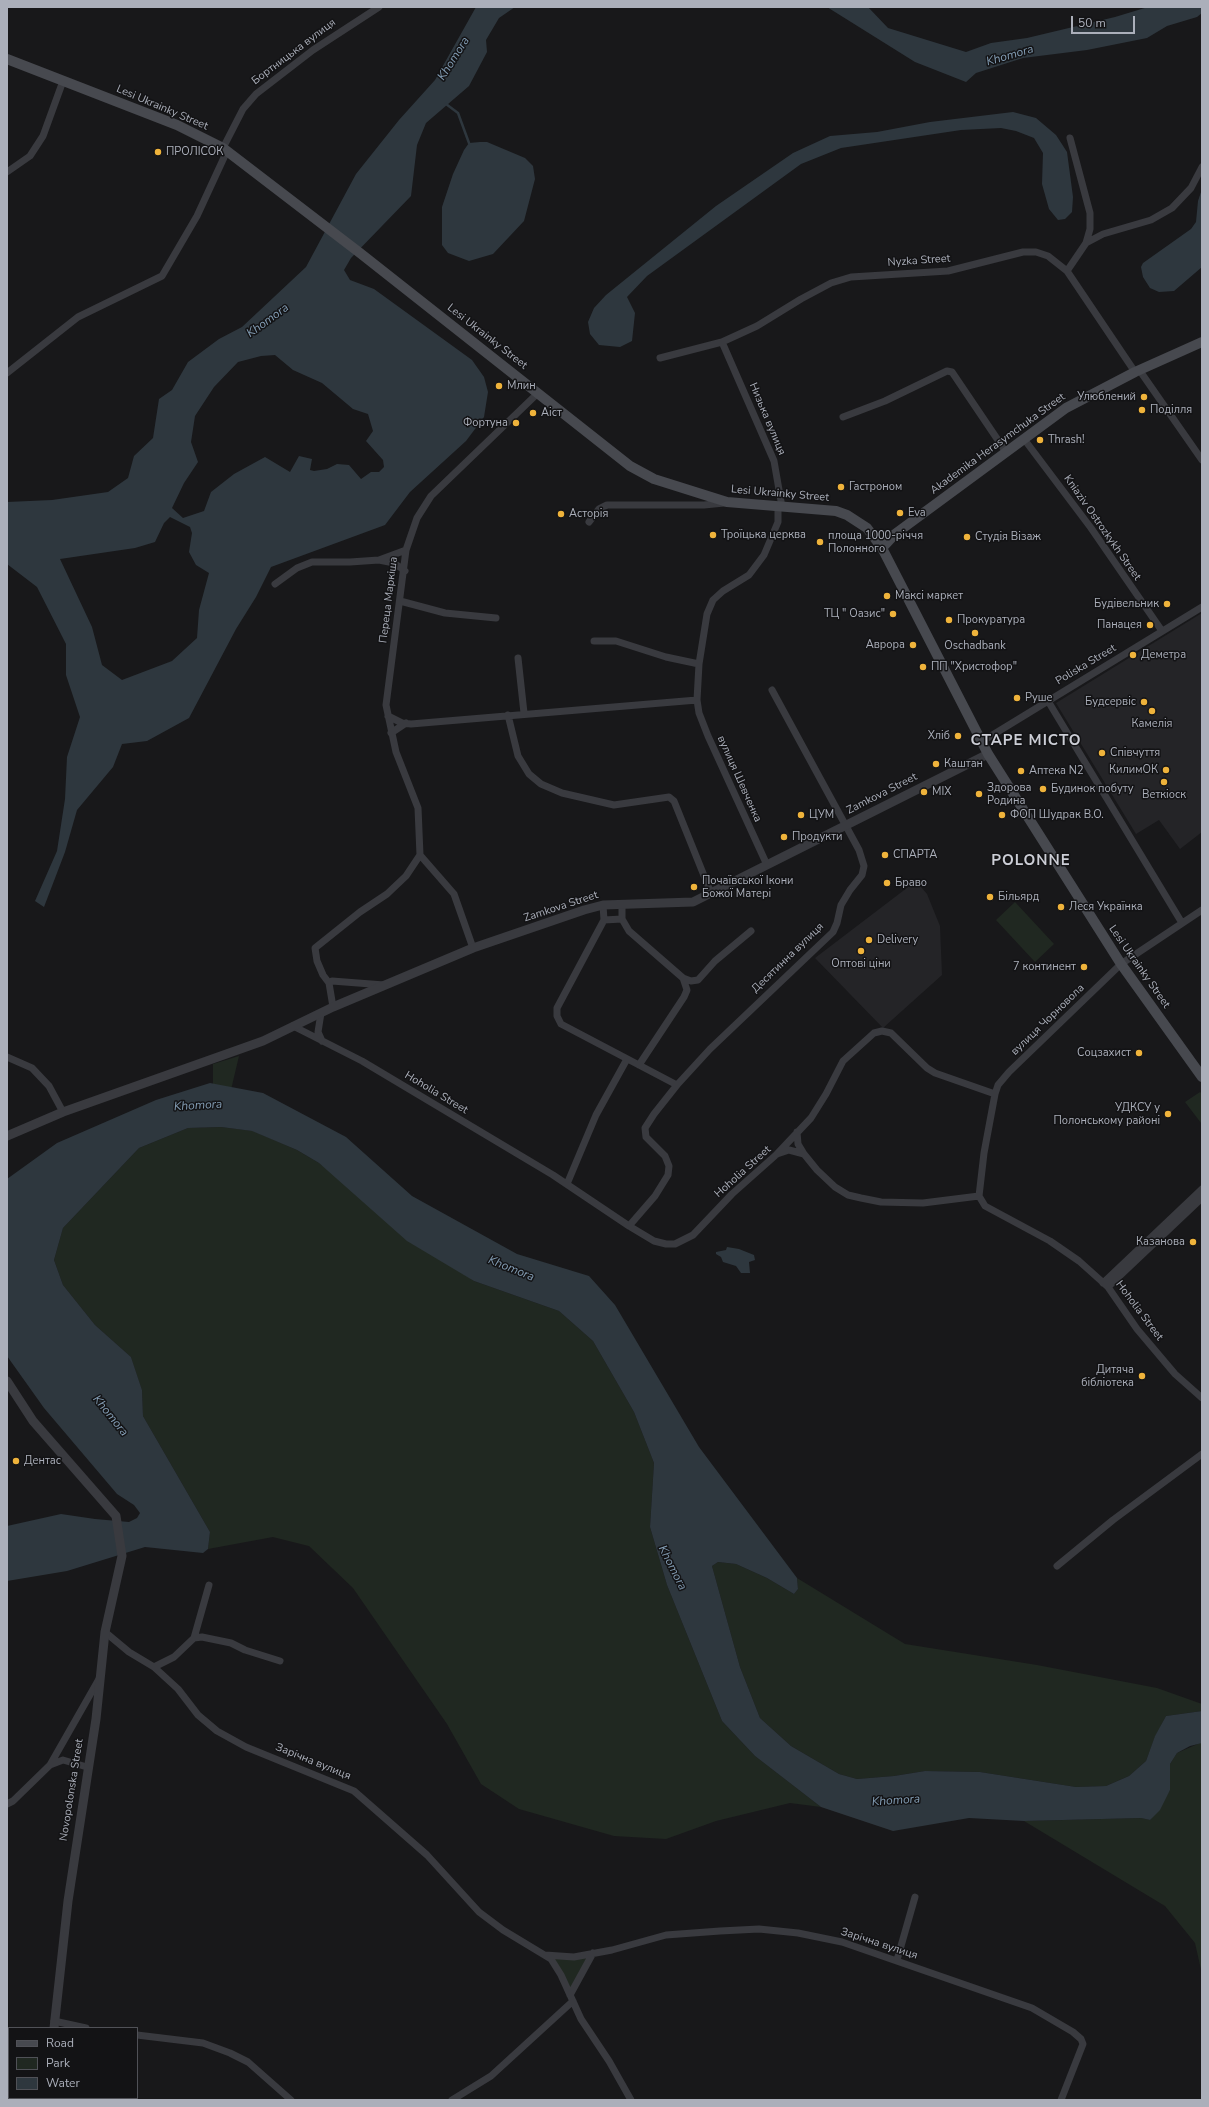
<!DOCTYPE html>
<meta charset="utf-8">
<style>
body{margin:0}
#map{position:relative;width:1209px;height:2107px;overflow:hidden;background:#18181a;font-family:"Nunito Sans",sans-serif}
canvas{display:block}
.frame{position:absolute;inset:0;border:8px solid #abafba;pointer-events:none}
.legend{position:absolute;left:8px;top:2027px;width:130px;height:72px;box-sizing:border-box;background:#131315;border:1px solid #505157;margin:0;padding:5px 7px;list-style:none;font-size:12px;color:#abafba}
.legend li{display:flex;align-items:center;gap:8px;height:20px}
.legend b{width:20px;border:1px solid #505157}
.scale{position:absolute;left:1071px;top:16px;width:64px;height:18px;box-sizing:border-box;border:2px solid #abafba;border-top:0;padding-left:5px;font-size:12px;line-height:14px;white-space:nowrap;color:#abafba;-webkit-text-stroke:3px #131315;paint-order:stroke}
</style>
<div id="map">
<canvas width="1209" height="2107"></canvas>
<div class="frame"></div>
<ul class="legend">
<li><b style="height:5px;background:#47494f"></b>Road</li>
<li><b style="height:11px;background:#202821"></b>Park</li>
<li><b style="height:11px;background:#2e373e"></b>Water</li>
</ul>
<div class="scale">50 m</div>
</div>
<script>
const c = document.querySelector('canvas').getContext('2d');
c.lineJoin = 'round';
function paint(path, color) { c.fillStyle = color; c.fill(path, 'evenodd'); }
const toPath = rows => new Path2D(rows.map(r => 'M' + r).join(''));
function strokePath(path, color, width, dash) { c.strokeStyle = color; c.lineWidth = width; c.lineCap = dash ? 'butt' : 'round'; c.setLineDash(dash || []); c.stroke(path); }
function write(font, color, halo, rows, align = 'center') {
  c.font = font + ' "Nunito Sans",sans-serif'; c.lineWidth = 3; c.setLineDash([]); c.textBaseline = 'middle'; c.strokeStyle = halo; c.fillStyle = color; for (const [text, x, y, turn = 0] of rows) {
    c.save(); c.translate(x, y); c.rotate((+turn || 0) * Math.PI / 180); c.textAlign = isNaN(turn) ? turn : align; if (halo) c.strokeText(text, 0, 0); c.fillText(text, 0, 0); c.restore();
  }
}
paint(toPath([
 [1202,613,1202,832,1180,849,1159,820,1136,834,1056,703],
 [916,881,927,894,940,926,942,975,883,1028,815,958]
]), '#242427');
paint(toPath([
 [1015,902,1054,944,1035,962,996,920],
 [239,1056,230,1094,213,1090,213,1064],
 [1200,1092,1202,1094,1201,1123,1185,1102],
 [221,1127,253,1131,297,1150,319,1163,474,1281,559,1311,593,1341,634,1412,654,1463,650,1527,667,1585,722,1721,755,1756,821,1807,790,1803,716,1821,666,1839,614,1836,519,1809,481,1784,447,1724,353,1588,309,1546,273,1537,208,1549,210,1532,143,1416,142,1390,131,1357,95,1325,63,1285,54,1260,63,1228,139,1148,188,1128],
 [718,1562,736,1564,767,1578,794,1594,798,1589,797,1578,905,1644,1037,1665,1157,1688,1202,1704,1202,1711,1166,1716,1155,1737,1146,1761,1129,1776,1106,1786,1076,1787,980,1772,925,1771,894,1776,857,1779,839,1774,791,1746,760,1718,740,1667,712,1566],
 [1200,1743,1202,1743,1202,1974,1195,1943,1165,1906,1024,1821,1141,1818,1150,1820,1170,1790,1170,1764,1177,1753],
 [593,1953,570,1995,551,1959]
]), '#202821');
paint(toPath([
 [476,7,515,7,499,18,486,40,487,52,469,86,426,123,417,145,411,196,351,258,344,270,350,280,374,289,472,360,484,377,488,392,484,417,466,441,410,492,385,525,271,567,256,597,236,629,189,718,147,741,122,744,113,767,77,810,65,852,44,907,35,901,57,851,65,799,67,757,80,717,66,675,66,644,37,587,7,564,7,502,52,500,108,492,128,478,134,456,153,438,159,399,172,390,188,362,219,339,242,327,306,267,356,174,399,120,435,80],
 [275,355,293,370,322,383,353,409,368,414,373,431,366,441,383,460,384,467,379,472,371,472,361,479,349,465,337,464,327,469,314,471,310,470,312,459,299,456,290,472,265,457,234,474,211,492,204,511,183,518,172,508,184,483,198,462,191,442,195,416,214,387,238,362,261,356],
 [170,517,190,527,192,533,189,552,196,565,209,573,199,610,197,638,172,661,122,680,102,665,92,627,60,559,135,548,155,542,164,523],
 [827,7,868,7,888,28,966,52,991,43,1027,38,1115,17,1148,7,1202,7,1202,13,1197,17,1167,26,1147,38,1087,50,1023,58,976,73,966,82,915,62],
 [1013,112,1036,118,1056,135,1067,152,1073,197,1072,212,1065,219,1058,220,1049,209,1042,184,1043,153,1034,138,1016,131,1001,128,961,130,841,148,801,164,647,276,627,297,635,313,632,341,620,347,599,345,590,334,588,322,594,308,606,295,716,206,793,153,830,136,877,132,930,122],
 [480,142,487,142,525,158,533,166,535,179,524,221,493,254,469,261,448,253,442,245,442,207,453,174,464,150,469,143],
 [1202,189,1202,267,1174,291,1159,292,1150,288,1143,277,1141,267,1143,263,1191,229,1196,222,1198,201],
 [210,1083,263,1093,346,1137,412,1196,517,1254,589,1276,615,1305,699,1447,797,1578,798,1589,794,1594,767,1578,736,1564,718,1562,712,1566,740,1667,760,1718,791,1746,839,1774,857,1779,894,1776,925,1771,980,1772,1076,1787,1106,1786,1129,1776,1146,1761,1155,1736,1166,1716,1202,1711,1202,1743,1190,1746,1177,1753,1170,1764,1170,1790,1160,1810,1150,1820,1141,1818,1024,1821,969,1818,893,1831,821,1807,755,1756,722,1721,667,1585,650,1527,654,1463,634,1412,593,1341,559,1311,474,1281,407,1241,319,1163,297,1150,252,1131,221,1127,188,1128,139,1148,63,1228,54,1260,63,1285,95,1325,131,1357,142,1390,143,1416,210,1532,208,1549,203,1553,145,1547,67,1571,7,1581,7,1526,61,1514,95,1519,129,1522,137,1518,140,1513,134,1505,117,1494,44,1408,7,1356,7,1179,57,1143,156,1100],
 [727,1247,739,1249,754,1255,755,1260,749,1262,750,1273,741,1273,736,1266,723,1262,721,1257,716,1254,716,1252,726,1250]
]), '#2e373e');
strokePath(toPath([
 [446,104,458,113,469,143]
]), '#2e373e', 2.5);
strokePath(toPath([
 [223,148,243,109,256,94,313,50,379,7],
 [7,172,30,156,43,136,63,81],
 [1086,243,1103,234,1151,220,1172,208,1191,188,1202,167],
 [1067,271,1086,243,1090,229,1090,213,1070,138],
 [722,342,774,461,782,507],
 [660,358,722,342,757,326,801,299,831,283,851,277,948,271,1023,252,1036,252,1048,256,1067,271,1135,372],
 [1140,371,1202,460],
 [7,373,78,317,162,276,197,216,227,151],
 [843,417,885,401,947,371,952,372,1006,452],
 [1024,439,1091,528,1162,631],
 [589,522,599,509,607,505,704,505,724,503],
 [379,560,394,563,405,571],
 [275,584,297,568,312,562,350,562,379,560,406,550],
 [400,601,445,613,496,618],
 [594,641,616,641,666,657,699,664],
 [518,658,524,713],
 [1048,701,1182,923],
 [508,715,518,756,529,774,541,784,562,793,614,805,669,797,674,801,711,893],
 [388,716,402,723,411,724,697,700],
 [391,733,406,723],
 [981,742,1202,607],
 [767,865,708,736,699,713,697,700,699,664,707,614,713,600,723,591,749,575,764,555,778,522,778,507],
 [603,905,604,920,557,1008,557,1016,561,1024,677,1085],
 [622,905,622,919,629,931,683,978,691,981,698,980,715,961,751,931],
 [604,920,622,919],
 [473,948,454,894,420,855,418,808,396,752,386,705,406,550,417,518,431,496,538,393],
 [329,983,323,975,317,961,315,948,360,912,387,894,406,876,420,855],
 [333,1007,329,983,332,981,384,985],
 [321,1013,318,1032,322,1041],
 [293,1026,362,1061,553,1175,629,1226,654,1241,666,1244,675,1244,693,1235,732,1194,777,1154,789,1150,804,1154,817,1170,835,1187,848,1195,861,1198,881,1202,923,1203,979,1196],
 [7,1057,32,1068,49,1086,63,1112],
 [639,1065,684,997,687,990,683,978],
 [797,1132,798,1144,804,1154],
 [777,1154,811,1118,826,1094,843,1061,874,1033,882,1031,891,1033,927,1068,935,1073,995,1094],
 [567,1184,596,1115,627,1059],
 [979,1196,984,1153,995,1094,998,1085,1009,1072,1121,964,1202,910],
 [979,1196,985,1206,1050,1241,1079,1261,1108,1287,1137,1329,1175,1374,1202,1398],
 [629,1226,655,1196,668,1175,669,1166,665,1156,646,1137,645,1128,654,1114,677,1085,710,1049,833,932,837,923,841,905,850,890,862,875,864,866,859,850,772,690],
 [1103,1283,1202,1189],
 [1108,1287,1202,1198],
 [1057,1566,1113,1520,1202,1454],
 [105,1632,129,1652,154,1667,178,1689,198,1715,217,1731,246,1747,354,1791,427,1855,479,1912,503,1930,551,1959,561,1975,581,2019,609,2061,631,2100],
 [194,1638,209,1585],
 [154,1667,174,1657,194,1638,202,1637,231,1643,245,1650,280,1661],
 [50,1765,63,1760,87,1767],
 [7,1804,13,1801,50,1765,99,1679],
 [545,1955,574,1957,612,1950,666,1935,720,1931,759,1929,798,1933,842,1942,1032,2008,1073,2032,1081,2039,1083,2044,1061,2100],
 [897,1960,915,1897],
 [570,1995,593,1953],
 [54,2021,86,2028],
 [137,2035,203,2043,230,2053,248,2062,291,2100],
 [123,2100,124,2098],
 [452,2100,491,2076,573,2001]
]), '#393a3f', 7);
strokePath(toPath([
 [7,1136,63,1112,263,1041,333,1007,473,948,584,910,603,905,693,902,988,754],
 [7,1381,33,1421,116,1516,122,1556,105,1632,96,1719,68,1901,54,2028],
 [45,2100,45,2098]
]), '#393a3f', 9);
strokePath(toPath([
 [7,59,177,125,223,148,360,253,630,466,654,479,727,502,836,511,847,515,867,528,882,548,988,754,1121,964,1202,1077],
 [882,548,895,534,1066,408,1135,372,1202,342]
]), '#47494f', 10);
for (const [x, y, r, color] of [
 [158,152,4,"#efb33b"],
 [499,386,4,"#efb33b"],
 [1144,397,4,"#efb33b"],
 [1142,410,4,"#efb33b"],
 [533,413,4,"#efb33b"],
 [516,423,4,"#efb33b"],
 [1040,440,4,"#efb33b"],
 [841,487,4,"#efb33b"],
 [900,513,4,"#efb33b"],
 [561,514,4,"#efb33b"],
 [713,535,4,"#efb33b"],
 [967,537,4,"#efb33b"],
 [820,542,4,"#efb33b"],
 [887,596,4,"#efb33b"],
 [1167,604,4,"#efb33b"],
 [893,614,4,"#efb33b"],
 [949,620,4,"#efb33b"],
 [1150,625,4,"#efb33b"],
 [975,633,4,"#efb33b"],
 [913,645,4,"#efb33b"],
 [1133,655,4,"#efb33b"],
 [923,667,4,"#efb33b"],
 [1017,698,4,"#efb33b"],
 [1144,702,4,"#efb33b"],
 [1152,711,4,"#efb33b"],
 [958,736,4,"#efb33b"],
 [1102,753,4,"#efb33b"],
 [936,764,4,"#efb33b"],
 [1166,770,4,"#efb33b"],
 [1021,771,4,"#efb33b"],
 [1164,782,4,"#efb33b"],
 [1043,789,4,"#efb33b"],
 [924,792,4,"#efb33b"],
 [979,794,4,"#efb33b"],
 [801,815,4,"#efb33b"],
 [1002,815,4,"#efb33b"],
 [784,837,4,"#efb33b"],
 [885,855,4,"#efb33b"],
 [887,883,4,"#efb33b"],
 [694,887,4,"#efb33b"],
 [990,897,4,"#efb33b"],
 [1061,907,4,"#efb33b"],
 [869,940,4,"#efb33b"],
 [861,951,4,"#efb33b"],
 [1084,967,4,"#efb33b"],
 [1139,1053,4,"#efb33b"],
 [1168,1114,4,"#efb33b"],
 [1193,1242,4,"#efb33b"],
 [1142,1376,4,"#efb33b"],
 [16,1461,4,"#efb33b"]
]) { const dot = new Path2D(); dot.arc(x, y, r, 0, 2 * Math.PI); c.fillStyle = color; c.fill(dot); strokePath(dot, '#131315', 1.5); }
write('11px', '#abafba', '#131315', [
 ["Бортницька вулиця",294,52,-37],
 ["Lesi Ukrainky Street",162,108,23],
 ["Nyzka Street",919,261,-4],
 ["Lesi Ukrainky Street",487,337,38],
 ["Низька вулиця",767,419,67],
 ["Akademika Herasymchuka Street",998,444,-36],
 ["Lesi Ukrainky Street",780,494,5],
 ["Kniaziv Ostrozkykh Street",1102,528,55],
 ["Переца Маркіша",389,600,-83],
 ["Poliska Street",1086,665,-31],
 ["вулиця Шевченка",739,779,66],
 ["Zamkova Street",882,794,-27],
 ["Zamkova Street",561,907,-18],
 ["Десятинна вулиця",788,958,-44],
 ["Lesi Ukrainky Street",1139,967,55],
 ["вулиця Чорновола",1048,1020,-44],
 ["Hoholia Street",436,1093,31],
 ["Hoholia Street",743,1172,-42],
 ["Hoholia Street",1139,1311,53],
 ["Зарічна вулиця",313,1762,22],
 ["Novopolonska Street",72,1790,-81],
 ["Зарічна вулиця",879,1944,18]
]);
write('11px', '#abafba', '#131315', [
 ["ПРОЛІСОК",166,152],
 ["Млин",507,386],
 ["Улюблений",1136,397,"right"],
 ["Поділля",1150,410],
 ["Аіст",541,413],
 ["Фортуна",508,423,"right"],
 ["Thrash!",1048,440],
 ["Гастроном",849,487],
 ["Eva",908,513],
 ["Асторія",569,514],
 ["Троїцька церква",721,535],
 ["площа 1000-річчя",828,536],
 ["Полонного",828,549],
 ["Студія Візаж",975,537],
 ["Максі маркет",895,596],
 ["Будівельник",1159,604,"right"],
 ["ТЦ \" Оазис\"",885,614,"right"],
 ["Прокуратура",957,620],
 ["Панацея",1142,625,"right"],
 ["Аврора",905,645,"right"],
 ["Oschadbank",975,646,"center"],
 ["Деметра",1141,655],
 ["ПП \"Христофор\"",931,667],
 ["Руше",1025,698],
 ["Будсервіс",1136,702,"right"],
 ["Камелія",1152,724,"center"],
 ["Хліб",950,736,"right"],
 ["Співчуття",1110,753],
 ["Каштан",944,764],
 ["КилимОК",1158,770,"right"],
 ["Аптека N2",1029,771],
 ["Здорова",987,788],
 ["Родина",987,801],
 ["Будинок побуту",1051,789],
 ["MIX",932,792],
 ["Веткіоск",1164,795,"center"],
 ["ЦУМ",809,815],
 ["ФОП Шудрак В.О.",1010,815],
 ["Продукти",792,837],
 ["СПАРТА",893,855],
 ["Почаївської Ікони",702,881],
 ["Божої Матері",702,894],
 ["Браво",895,883],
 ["Більярд",998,897],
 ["Леся Українка",1069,907],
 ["Delivery",877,940],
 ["Оптові ціни",861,964,"center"],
 ["7 континент",1076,967,"right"],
 ["Соцзахист",1131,1053,"right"],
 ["УДКСУ у",1160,1108,"right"],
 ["Полонському районi",1160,1121,"right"],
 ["Казанова",1185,1242,"right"],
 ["Дитяча",1134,1370,"right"],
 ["бібліотека",1134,1383,"right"],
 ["Дентас",24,1461]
], 'left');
write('italic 12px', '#839db4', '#131315', [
 ["Khomora",1010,56,-16],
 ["Khomora",454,59,-58],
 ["Khomora",268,321,-36],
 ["Khomora",198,1106,-3],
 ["Khomora",511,1269,22],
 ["Khomora",110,1416,51],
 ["Khomora",672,1568,63],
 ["Khomora",896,1801,-4]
]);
c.letterSpacing = '1px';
write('bold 15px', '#ccced6', '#131315', [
 ["СТАРЕ МІСТО",1026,741],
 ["POLONNE",1031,861]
]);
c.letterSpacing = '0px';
</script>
